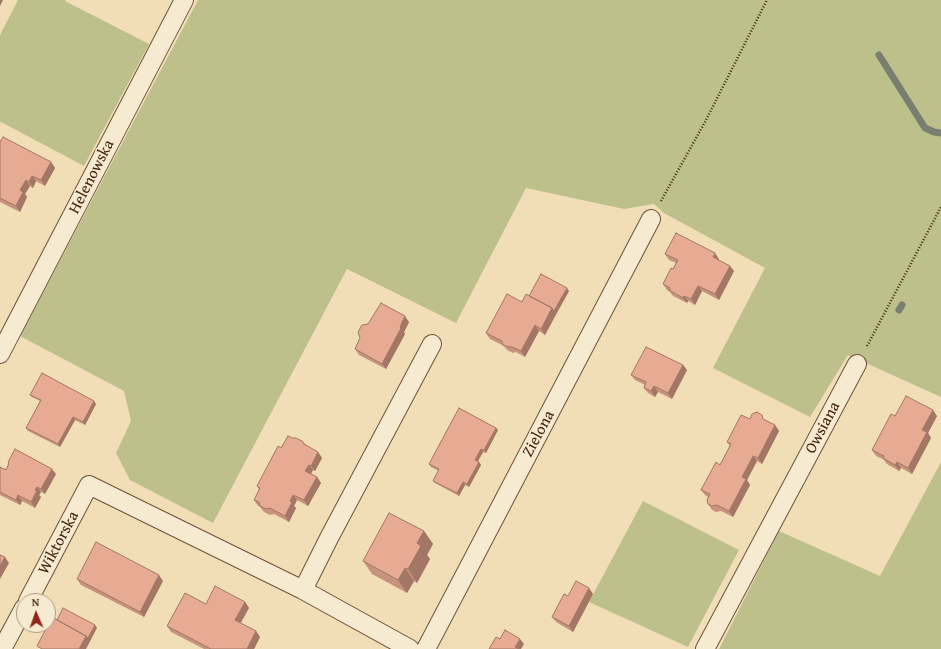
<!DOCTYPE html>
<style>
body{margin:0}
#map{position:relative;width:941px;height:649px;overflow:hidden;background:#f1deb6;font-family:"Gentium Book Plus",serif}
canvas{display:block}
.north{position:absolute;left:16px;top:593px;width:40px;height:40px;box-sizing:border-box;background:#f6ead0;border:1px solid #af9a83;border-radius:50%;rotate:358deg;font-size:11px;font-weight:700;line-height:16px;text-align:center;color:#44230f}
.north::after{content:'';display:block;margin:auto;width:14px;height:18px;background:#8f2418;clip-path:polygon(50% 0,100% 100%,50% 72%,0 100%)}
</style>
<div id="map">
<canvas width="941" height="649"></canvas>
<div class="north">N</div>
</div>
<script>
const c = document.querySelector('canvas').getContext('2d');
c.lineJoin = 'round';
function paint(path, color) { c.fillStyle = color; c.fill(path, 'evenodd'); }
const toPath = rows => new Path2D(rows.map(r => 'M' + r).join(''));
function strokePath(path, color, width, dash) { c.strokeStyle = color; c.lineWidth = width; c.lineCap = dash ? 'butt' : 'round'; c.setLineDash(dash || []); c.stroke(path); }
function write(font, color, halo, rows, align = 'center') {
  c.font = font + ' "Gentium Book Plus",serif'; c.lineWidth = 3; c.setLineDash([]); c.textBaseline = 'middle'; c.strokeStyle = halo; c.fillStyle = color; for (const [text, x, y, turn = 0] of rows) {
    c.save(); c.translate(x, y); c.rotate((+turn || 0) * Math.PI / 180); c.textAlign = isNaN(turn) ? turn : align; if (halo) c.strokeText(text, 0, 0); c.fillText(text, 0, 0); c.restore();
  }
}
paint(toPath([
 [18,0,66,0,65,1,149,44,84,166,1,122,0,123,0,35],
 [198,0,941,0,941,397,848,355,810,417,713,368,765,268,664,213,654,204,624,209,526,188,456,323,347,269,213,523,130,480,116,453,131,421,124,391,20,336],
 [941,462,941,649,719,649,779,531,880,576],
 [643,501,739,550,688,647,589,602]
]), '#bec08b');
strokePath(toPath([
 [879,55,925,128,934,132,941,133],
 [899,310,902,305]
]), '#787f70', 7);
const street = toPath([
 [0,354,184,0],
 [28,601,89,485,303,590],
 [2,649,24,608],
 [410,649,303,590,329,538,432,344],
 [426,649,651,219],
 [705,649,857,364]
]);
strokePath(street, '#6f5239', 20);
strokePath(toPath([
 [661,201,705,122,767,0],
 [867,346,941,207]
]), '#44230f', 2.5, [1, 2]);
strokePath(street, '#f6ead0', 18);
paint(toPath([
 [0,142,51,162,55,168,45,186,36,181,33,188,30,186,25,194,27,197,20,212,0,202],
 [665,254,719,259,718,260,730,266,734,271,719,300,702,291,695,305,688,301,687,303,673,296,670,292,667,290,663,284,673,269,676,263,669,260],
 [569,291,545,335,539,331,525,357,516,352,513,353,507,350,504,346,490,339,486,333,529,296],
 [409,322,404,332,405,334,386,369,359,355,355,349],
 [683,365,687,370,672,399,658,392,655,397,648,393,644,388,645,385,635,380,631,375],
 [30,395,96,404,85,425,75,420,60,447,28,431,26,428,40,401,32,397],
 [895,416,937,416,928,433,931,438,912,474,901,468,899,471,887,464,883,459,876,456,872,450],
 [766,421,775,425,779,431,762,464,757,461,747,480,750,485,733,517,721,511,716,512,712,510,708,504,708,497,705,495,701,490,720,465,730,446,727,442],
 [496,428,498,430,486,453,483,452,478,461,481,465,469,487,465,485,459,496,435,483,433,481,439,471,431,467,429,464],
 [292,438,302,441,306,445,318,452,322,458,315,471,313,470,311,474,317,477,321,483,308,506,297,500,294,506,296,508,289,522,274,514,270,515,264,512,260,507,258,506,254,500,259,490,257,486],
 [8,462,56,474,45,494,41,492,39,495,41,497,35,508,22,501,20,505,0,495,0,467,6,470,9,464],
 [424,531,433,544,427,555,430,559,417,583,414,581,407,593,372,574,363,561],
 [77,579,163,581,144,617,81,585],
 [593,594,573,632,556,622,552,617,568,596],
 [245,602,249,608,240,623,256,631,260,637,254,649,204,649,171,632,167,626,206,604]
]), '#c7927e');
paint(toPath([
 [0,0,3,0,0,6],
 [51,162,55,168,45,186,41,180],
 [32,176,36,181,33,188,29,182],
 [26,180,30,186,25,194,27,197,20,212,16,206,20,190],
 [715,253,719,259,717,263,713,257],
 [730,266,734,271,719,300,715,294],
 [698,286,702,291,695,305,691,299],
 [567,288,569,291,556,314,554,311],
 [684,296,688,301,687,303,683,298],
 [552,308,556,314,545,335,541,329],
 [405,316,409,322,404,332,405,334,386,369,382,364],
 [535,325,539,331,525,357,521,351],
 [683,365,687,370,672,399,668,393],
 [654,386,658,392,655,397,651,391],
 [94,401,96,404,85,425,83,422],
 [933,410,937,416,928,433,931,438,912,474,908,468,922,430],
 [73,417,75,420,60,447,58,444],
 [775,425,779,431,762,464,758,458],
 [496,428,498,430,486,453,484,450],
 [481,449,483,452,477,463,475,460],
 [318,452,322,458,315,471,311,466],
 [753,456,757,461,747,480,750,485,733,517,729,511,742,477],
 [479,462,481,465,469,487,467,484],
 [897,462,901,468,899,471,895,465],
 [309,465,313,470,309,477,305,471],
 [52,469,56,474,45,494,41,489],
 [317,477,321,483,308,506,304,500],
 [463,482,465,485,459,496,457,493],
 [37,487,41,492,39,495,41,497,35,508,31,502,35,490],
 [18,495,22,501,20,505,16,500],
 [293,495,297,500,294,506,296,508,289,522,285,516,290,501],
 [424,531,433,544,427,555,430,559,417,583,408,569,417,543],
 [5,557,9,563,0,579,0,566],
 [405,568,414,581,407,593,398,580],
 [159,575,163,581,144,617,140,612],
 [589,588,593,594,573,632,569,626],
 [245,602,249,608,239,626,235,620],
 [95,625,97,628,86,649,79,649,86,636],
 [256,631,260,637,254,649,247,649],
 [520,639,524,644,521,649,517,649,515,647]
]), '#a27766');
const building = toPath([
 [3,137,51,162,41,180,32,176,29,182,26,180,20,190,23,192,16,206,0,198,0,142,3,137],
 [676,233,715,253,713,257,730,266,715,294,698,286,691,299,684,296,683,298,669,290,670,288,663,284,671,268,673,269,678,260,665,254,676,233],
 [541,274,567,288,554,311,552,308,529,296,541,274],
 [507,294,522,302,526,294,552,308,541,329,535,325,521,351,512,347,509,347,503,345,502,341,486,333,507,294],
 [381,303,405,316,400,327,401,328,382,364,355,349,360,338,358,332,362,325,368,324,381,303],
 [646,347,683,365,668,393,654,386,651,391,644,388,646,382,631,375,646,347],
 [42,373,94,401,83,422,73,417,58,444,26,428,41,400,30,395,42,373],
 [906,396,933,410,922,430,927,432,908,468,897,462,895,465,883,458,884,456,872,450,891,414,895,416,906,396],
 [459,408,496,428,484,450,481,449,475,460,479,462,467,484,463,482,457,493,433,481,439,469,429,464,459,408],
 [757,412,762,415,763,419,775,425,758,458,753,456,742,477,746,479,729,511,717,505,712,506,708,504,707,500,710,494,701,490,716,462,720,465,731,444,727,442,741,415,750,419,752,414,757,412],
 [288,436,292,438,296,438,302,441,304,444,318,452,311,466,309,465,305,471,317,477,304,500,293,495,290,501,292,502,285,516,270,508,266,509,260,506,259,502,254,500,260,488,257,486,278,446,281,448,288,436],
 [15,449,52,469,41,489,37,487,35,490,37,491,31,502,18,495,16,500,0,492,0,467,6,470,9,463,8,462,15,449],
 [389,513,424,531,417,543,421,546,408,569,405,568,398,580,363,561,389,513],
 [96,542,159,575,140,612,77,579,96,542],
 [0,555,5,557,0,566,0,555],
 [576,581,589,588,569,626,552,617,564,594,568,596,576,581],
 [215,586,245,602,235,620,256,631,247,649,211,649,167,626,185,593,206,604,215,586],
 [63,608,95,625,88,638,86,636,57,620,63,608],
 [52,617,86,636,79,649,42,649,37,646,52,617],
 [505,630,520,639,515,647,519,649,489,649,496,637,500,639,505,630]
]);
paint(building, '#e7aa92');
strokePath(building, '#a27766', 1);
write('16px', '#44230f', '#f6ead0', [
 ["Helenowska",92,177,-63],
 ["Owsiana",823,428,-62],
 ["Zielona",539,434,-62],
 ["Wiktorska",59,543,-62]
]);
</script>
